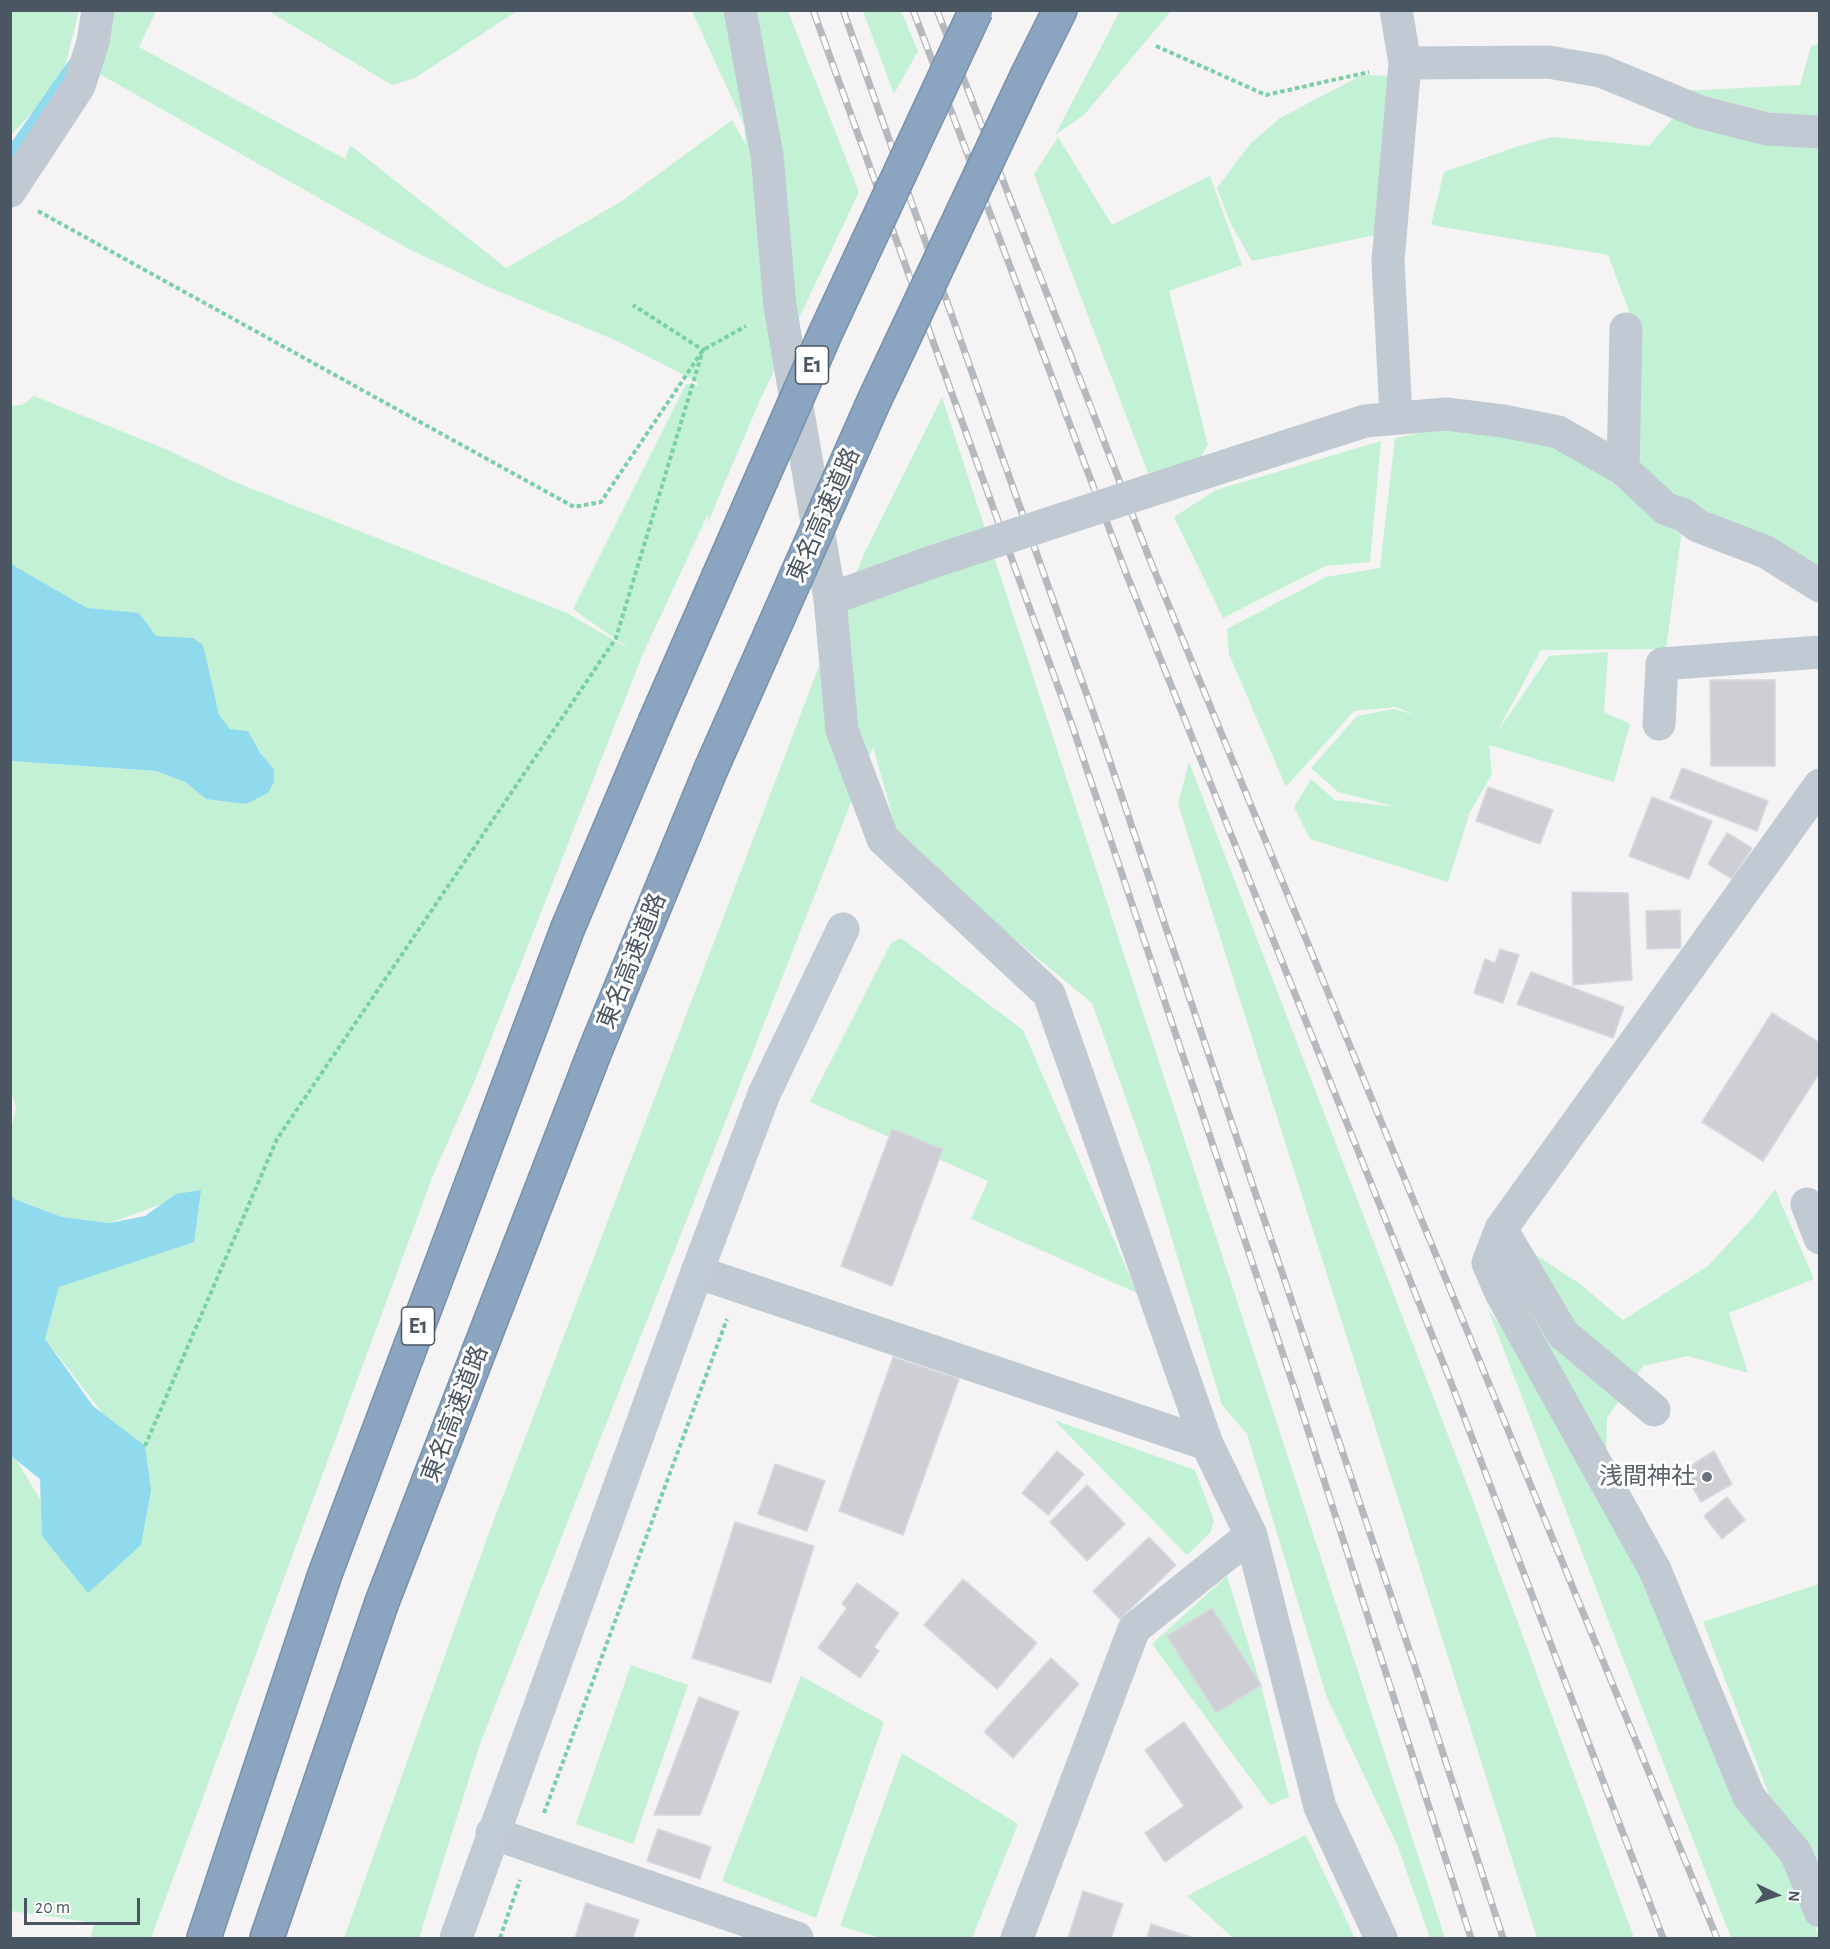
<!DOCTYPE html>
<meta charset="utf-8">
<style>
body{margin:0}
#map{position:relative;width:1830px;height:1949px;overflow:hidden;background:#f5f3f3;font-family:"Alegreya Sans",sans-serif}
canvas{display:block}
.frame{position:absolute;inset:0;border:12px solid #4a5661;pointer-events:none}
.north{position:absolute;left:1746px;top:1865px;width:60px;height:60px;-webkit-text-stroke:4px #fff;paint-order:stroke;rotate:94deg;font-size:16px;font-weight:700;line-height:24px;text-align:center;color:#4a5661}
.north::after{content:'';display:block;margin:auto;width:21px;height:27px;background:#4a5661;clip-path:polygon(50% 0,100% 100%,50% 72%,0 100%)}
.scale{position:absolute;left:24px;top:1898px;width:116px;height:27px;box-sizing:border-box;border:3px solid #4a5661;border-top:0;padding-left:8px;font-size:18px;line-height:21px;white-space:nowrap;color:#4a5661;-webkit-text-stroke:4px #fff;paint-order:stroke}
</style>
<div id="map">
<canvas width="1830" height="1949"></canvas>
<div class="frame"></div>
<div class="north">N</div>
<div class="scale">20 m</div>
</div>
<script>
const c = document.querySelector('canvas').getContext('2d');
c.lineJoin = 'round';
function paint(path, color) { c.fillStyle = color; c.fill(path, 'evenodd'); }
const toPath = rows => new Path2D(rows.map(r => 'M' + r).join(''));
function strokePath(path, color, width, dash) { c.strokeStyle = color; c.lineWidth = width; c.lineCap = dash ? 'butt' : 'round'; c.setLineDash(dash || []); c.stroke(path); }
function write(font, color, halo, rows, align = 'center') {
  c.font = font + ' "Alegreya Sans","Noto Sans JP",sans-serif'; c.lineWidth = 6; c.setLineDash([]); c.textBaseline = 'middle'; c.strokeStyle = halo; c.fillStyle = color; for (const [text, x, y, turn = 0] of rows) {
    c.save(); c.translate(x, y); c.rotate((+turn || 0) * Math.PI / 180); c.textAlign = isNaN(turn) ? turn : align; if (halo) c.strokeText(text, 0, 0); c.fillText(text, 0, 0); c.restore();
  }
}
paint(toPath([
 [11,10,79,11,61,82,11,135],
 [104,11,156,11,139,47,345,159,350,145,506,268,622,201,732,120,746,145,744,125,692,11,788,11,859,192,760,400,708,522,708,514,642,656,475,1080,432,1178,151,1938,90,1938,95,1923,11,1911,11,1455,17,1461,41,1501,42,1536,149,1473,45,1339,59,1286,194,1242,194,1192,110,1223,62,1217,14,1199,11,1193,11,1130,16,1108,10,1088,11,761,156,771,185,782,206,799,11,586,11,406,22,405,34,396,168,450,235,482,567,613,631,650,573,609,686,384,699,386,696,381,617,341,493,289,409,249,96,72],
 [268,11,517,11,415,78,392,85],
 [863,11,901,11,918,51,894,94],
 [1120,11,1171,11,1084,115,1055,135],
 [1819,44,1819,121,1811,123,1683,91,1800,85,1811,46],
 [1362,75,1397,76,1384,233,1252,261,1230,222,1217,188,1251,143,1280,118],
 [1683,106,1819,140,1819,587,1683,522,1666,649,1541,650,1496,734,1549,656,1608,652,1604,712,1630,724,1614,782,1489,745,1492,774,1469,814,1460,814,1469,815,1448,882,1310,839,1294,807,1311,779,1335,800,1397,807,1338,792,1311,768,1357,716,1394,709,1415,715,1396,707,1354,711,1286,787,1229,654,1227,629,1326,577,1380,568,1395,438,1474,422,1547,442,1617,480,1636,330,1608,255,1431,225,1444,172,1519,146,1552,137,1649,146],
 [1058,137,1112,225,1210,176,1242,265,1169,291,1208,445,1200,458,1148,473,1034,174],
 [942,397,1445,1938,1430,1938,1398,1847,1326,1695,1247,1434,1222,1405,1150,1166,1092,1003,901,846,873,747,480,1744,419,1938,344,1938,487,1538,832,632,864,554],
 [1381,441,1370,562,1326,566,1223,618,1174,517,1216,490],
 [1189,762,1466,1482,1634,1938,1537,1938,1178,804],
 [901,938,1023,1030,1137,1293,971,1219,988,1181,810,1102,891,943],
 [1775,1189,1814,1279,1729,1313,1748,1373,1688,1356,1643,1366,1607,1418,1606,1465,1512,1277,1527,1249,1580,1284,1623,1320,1708,1266,1755,1215],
 [1488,1309,1549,1393,1791,1856,1819,1938,1731,1938],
 [1054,1420,1195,1470,1214,1520,1210,1533,1187,1555],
 [1227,1576,1261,1685,1289,1797,1270,1805,1152,1644],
 [1819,1584,1819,1880,1771,1800,1703,1622],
 [631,1665,688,1685,633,1844,576,1824],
 [801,1676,884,1722,816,1918,722,1881],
 [902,1753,1018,1824,972,1938,881,1938,840,1926],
 [1306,1835,1355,1938,1233,1938,1187,1896]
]), '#c3f1d5');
paint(toPath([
 [11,564,87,608,139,613,156,636,193,638,203,645,219,715,230,729,248,731,260,753,274,769,274,782,268,793,246,804,206,799,185,782,156,771,11,761],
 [201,1190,194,1242,59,1287,45,1339,93,1406,145,1446,151,1490,141,1545,88,1593,42,1536,40,1479,11,1456,11,1193,14,1199,62,1217,110,1223,145,1216,176,1194]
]), '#90daee');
strokePath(toPath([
 [10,155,73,65]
]), '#90daee', 12);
const building = toPath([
 [1710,680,1775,680,1775,766,1711,766,1710,680],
 [1682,768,1768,801,1757,831,1670,798,1682,768],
 [1488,787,1553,810,1540,844,1476,821,1488,787],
 [1652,797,1712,821,1689,879,1629,856,1652,797],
 [1727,833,1752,848,1732,879,1708,864,1727,833],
 [1572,892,1628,893,1632,980,1573,985,1572,892],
 [1680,910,1681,948,1647,949,1646,911,1680,910],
 [1500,949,1519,955,1503,1003,1474,993,1485,959,1495,963,1500,949],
 [1531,972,1624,1007,1613,1038,1517,1004,1531,972],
 [1772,1013,1820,1043,1820,1072,1763,1161,1702,1122,1772,1013],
 [892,1129,943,1149,892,1286,841,1266,892,1129],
 [893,1357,959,1379,903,1535,839,1511,893,1357],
 [1057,1451,1084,1474,1048,1515,1022,1493,1057,1451],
 [1714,1451,1732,1484,1701,1502,1683,1471,1714,1451],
 [775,1464,825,1481,807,1531,758,1514,775,1464],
 [1087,1485,1125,1524,1087,1561,1050,1522,1087,1485],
 [1727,1497,1745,1520,1722,1539,1704,1516,1727,1497],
 [735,1522,814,1546,771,1683,692,1658,735,1522],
 [1149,1537,1176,1565,1120,1619,1093,1591,1149,1537],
 [963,1579,1037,1643,997,1689,924,1625,963,1579],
 [857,1583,899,1613,874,1647,879,1651,860,1678,818,1648,847,1608,842,1604,857,1583],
 [1212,1608,1261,1685,1216,1713,1167,1636,1212,1608],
 [1051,1658,1079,1684,1013,1758,984,1732,1051,1658],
 [699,1697,739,1712,700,1815,654,1815,699,1697],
 [1184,1722,1243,1807,1165,1862,1145,1833,1184,1806,1145,1750,1184,1722],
 [658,1829,711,1847,700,1879,647,1861,658,1829],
 [1083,1891,1123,1904,1111,1938,1068,1938,1083,1891],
 [586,1903,639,1920,633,1938,575,1938,586,1903],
 [1151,1924,1194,1938,1147,1938,1151,1924]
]);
paint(building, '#cdcfd5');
strokePath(building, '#d7d9de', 1.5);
const highway = toPath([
 [1028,74,1060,10],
 [204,1938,325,1574,567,930,655,722],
 [267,1938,382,1602,595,1051,711,769]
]);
strokePath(highway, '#7690ad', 36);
strokePath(toPath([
 [1156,46,1266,95,1369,72],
 [38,211,574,507,601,502,703,350,746,326],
 [145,1446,277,1139,616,638,703,350,633,305],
 [544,1813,727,1319],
 [500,1938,520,1880]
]), '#7ad0a6', 4, [4.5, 3]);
strokePath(toPath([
 [740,10,767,155,780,306,830,599,842,730,883,839,1049,994,1207,1444,1251,1535,1320,1807,1381,1938],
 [1405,63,1548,62,1601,71,1700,112,1767,129,1820,132],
 [10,191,79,86,93,42,98,10],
 [1396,416,1388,261,1405,63,1396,10],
 [1623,469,1626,329],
 [1191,477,1365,421,1446,414,1503,421,1558,432,1623,469,1666,509,1684,515,1698,526,1766,552,1820,586],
 [830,599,932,562],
 [1659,724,1662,664,1820,652],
 [1820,785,1501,1229,1488,1263,1501,1293,1655,1570,1749,1797,1796,1853,1820,1911],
 [1807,1204,1820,1238],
 [1501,1229,1563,1334,1654,1410],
 [697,1272,1207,1444],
 [492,1833,797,1938],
 [1017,1938,1134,1629,1251,1535]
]), '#c1cad2', 33);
strokePath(toPath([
 [456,1938,697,1272,764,1094,843,929]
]), '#c1cbd6', 33);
strokePath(highway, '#8ba5c1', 33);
const rail = toPath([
 [813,10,1073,728,1296,1393,1471,1938],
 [843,10,1099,729,1414,1664,1503,1938],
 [913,10,1126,573,1450,1380,1663,1938],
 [937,10,1150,560,1717,1938]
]);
strokePath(rail, '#b5b8bd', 7);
strokePath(rail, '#fff', 4.5, [14]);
const highwayBridge = toPath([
 [655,722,825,334,976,10],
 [711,769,874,401,1028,74]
]);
strokePath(highwayBridge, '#7690ad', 36, []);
strokePath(toPath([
 [932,562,1191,477]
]), '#c1cad2', 33);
strokePath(highwayBridge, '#8ba5c1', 33);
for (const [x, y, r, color] of [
 [1707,1477,6,"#6b7280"]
]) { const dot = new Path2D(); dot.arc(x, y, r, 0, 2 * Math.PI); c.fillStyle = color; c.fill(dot); strokePath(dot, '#fff', 2); }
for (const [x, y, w] of [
 [812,365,33],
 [418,1326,33]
]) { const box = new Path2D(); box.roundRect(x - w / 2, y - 19, w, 38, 4.5); c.fillStyle = '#fff'; c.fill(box); strokePath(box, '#4a5661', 1.5); }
write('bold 22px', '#4a5661', null, [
 ["E1",812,365],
 ["E1",418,1326]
]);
write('24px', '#4a5661', '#fff', [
 ["東名高速道路",824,515,-66],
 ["東名高速道路",632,961,-68],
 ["東名高速道路",455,1414,-69]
]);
write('24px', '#5b616d', '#fff', [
 ["浅間神社",1695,1477]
], 'right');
</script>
